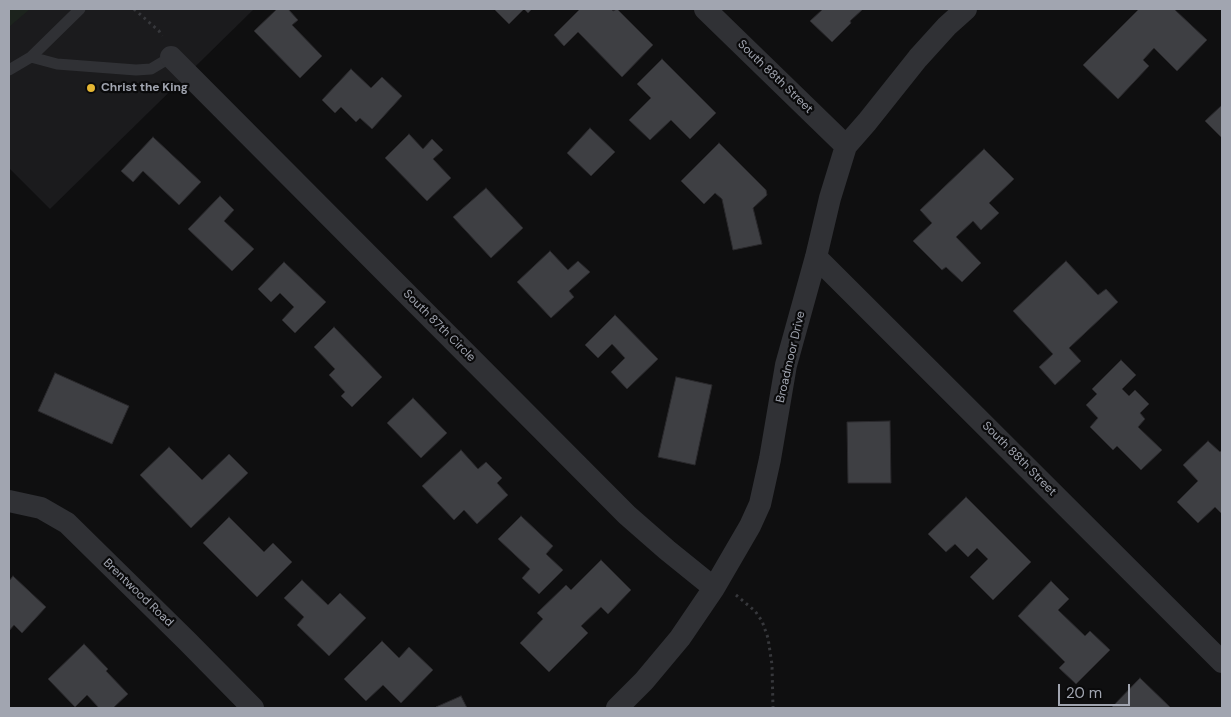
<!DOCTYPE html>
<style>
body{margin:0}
#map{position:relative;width:1231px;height:717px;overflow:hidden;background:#0f0f10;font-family:"DM Sans",sans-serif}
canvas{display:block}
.frame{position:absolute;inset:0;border:10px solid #a1a5b0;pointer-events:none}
.scale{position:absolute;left:1058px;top:684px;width:72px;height:22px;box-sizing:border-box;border:2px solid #a1a5b0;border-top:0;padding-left:6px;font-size:15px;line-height:18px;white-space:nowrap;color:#a1a5b0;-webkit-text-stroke:4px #0a0a0b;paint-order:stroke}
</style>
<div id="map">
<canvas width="1231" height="717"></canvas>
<div class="frame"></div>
<div class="scale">20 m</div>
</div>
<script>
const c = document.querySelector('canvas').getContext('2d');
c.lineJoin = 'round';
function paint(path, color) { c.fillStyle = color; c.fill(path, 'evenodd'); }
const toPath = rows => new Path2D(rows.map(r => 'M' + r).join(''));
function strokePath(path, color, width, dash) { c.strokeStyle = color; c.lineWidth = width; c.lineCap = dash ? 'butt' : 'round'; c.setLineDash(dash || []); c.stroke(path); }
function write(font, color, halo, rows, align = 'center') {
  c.font = font + ' "DM Sans",sans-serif'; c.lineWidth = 4.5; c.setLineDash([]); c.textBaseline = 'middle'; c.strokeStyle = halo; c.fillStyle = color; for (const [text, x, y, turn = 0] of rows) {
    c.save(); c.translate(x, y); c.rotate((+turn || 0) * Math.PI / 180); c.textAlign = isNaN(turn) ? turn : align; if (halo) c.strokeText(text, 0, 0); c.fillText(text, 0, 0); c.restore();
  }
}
paint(toPath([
 [9,9,254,9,50,209,9,168]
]), '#1b1b1d');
paint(toPath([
 [10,9,30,9,9,27]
]), '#1c231d');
const building = toPath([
 [277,9,288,9,298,20,292,25,322,56,300,78,254,31,277,9],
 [494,9,532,9,528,13,524,9,509,24,494,9],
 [580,9,611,9,613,11,617,9,653,45,622,77,578,32,564,46,554,35,580,9],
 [823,9,863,9,850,21,851,23,832,42,810,21,823,9],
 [1139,9,1174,9,1207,40,1177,71,1154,48,1143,60,1149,66,1118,99,1083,65,1139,9],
 [662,59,716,113,690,139,671,120,650,140,629,120,651,98,637,84,662,59],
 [351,69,371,88,382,77,402,96,372,129,360,118,356,122,341,107,335,113,322,100,351,69],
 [1222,105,1222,138,1205,121,1222,105],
 [590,128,615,152,591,176,567,153,590,128],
 [409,134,423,149,432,139,443,150,433,159,451,178,427,201,385,158,409,134],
 [153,137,201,182,179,205,143,171,133,182,121,171,153,137],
 [719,143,766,190,767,195,753,208,762,244,733,250,722,199,715,193,704,204,681,181,719,143],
 [984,149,1014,179,989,203,999,213,981,230,973,221,956,237,981,263,962,282,946,267,942,270,913,241,932,223,920,210,984,149],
 [486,188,523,228,491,258,453,217,486,188],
 [220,196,234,210,224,221,254,249,232,271,188,229,220,196],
 [550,251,568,270,578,261,590,272,569,291,574,297,551,318,517,282,550,251],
 [1066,261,1098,295,1106,289,1118,302,1069,348,1081,361,1055,385,1039,367,1053,354,1013,311,1066,261],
 [284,262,326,302,295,333,282,320,294,307,280,293,271,302,258,289,284,262],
 [615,315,658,359,627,389,611,372,625,358,612,344,598,358,585,345,615,315],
 [334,327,382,377,352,407,341,396,345,392,329,375,335,369,314,347,334,327],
 [1121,360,1136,375,1122,389,1129,396,1135,390,1149,404,1140,413,1145,419,1138,427,1162,450,1141,470,1117,446,1113,450,1090,427,1098,418,1086,405,1097,394,1092,389,1121,360],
 [55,373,129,406,112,444,38,411,55,373],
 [676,377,712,385,695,465,658,457,676,377],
 [413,398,447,433,421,458,387,423,413,398],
 [890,421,891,483,848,483,847,422,890,421],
 [1208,441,1220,452,1222,450,1222,514,1215,507,1198,523,1177,502,1198,481,1183,465,1208,441],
 [169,447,202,480,229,454,248,473,191,528,140,475,169,447],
 [461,450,478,469,486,462,502,478,497,483,508,495,477,524,464,510,454,520,422,486,461,450],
 [966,497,1031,562,993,600,970,577,988,559,977,548,968,557,955,544,946,552,928,534,966,497],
 [521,516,553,546,546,554,563,570,539,594,522,578,530,569,498,539,521,516],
 [229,517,264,552,273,543,292,562,257,597,203,543,229,517],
 [601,560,631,590,608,614,601,607,581,626,588,633,549,672,520,643,543,619,537,613,566,585,571,590,601,560],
 [13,576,46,607,22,633,14,625,9,631,9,581,13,576],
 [302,580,328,605,340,593,366,618,329,656,297,625,304,617,284,598,302,580],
 [1051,581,1069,599,1058,610,1085,636,1090,631,1110,650,1076,684,1059,668,1065,662,1018,616,1051,581],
 [382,641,399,658,409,647,433,670,401,703,383,685,366,701,344,679,382,641],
 [84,644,108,669,106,671,128,694,113,708,99,708,87,695,75,707,48,679,84,644],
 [1140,678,1171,708,1111,708,1140,678],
 [461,696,467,708,436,708,436,707,461,696]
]);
paint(building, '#3e3f43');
strokePath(building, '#2a292c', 1);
strokePath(toPath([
 [134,9,159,31,162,36],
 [736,595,755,611,762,621,768,638,772,665,773,708]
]), '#37383c', 3, [2.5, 4]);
strokePath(toPath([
 [31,57,57,64,136,70,151,69,171,57],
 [9,70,31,57,80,9]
]), '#303135', 11);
strokePath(toPath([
 [705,9,846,146],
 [171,57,627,515,667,550,714,588],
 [816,257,1222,662],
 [9,501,41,508,67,523,187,641,253,708],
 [617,708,644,681,680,638,714,588,750,526,760,504,770,459,786,365,816,257,830,198,846,146,867,122,918,58,947,26,966,9]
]), '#303135', 22);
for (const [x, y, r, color] of [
 [91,88,5,"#e5b633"]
]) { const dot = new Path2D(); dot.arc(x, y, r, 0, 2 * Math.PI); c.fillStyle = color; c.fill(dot); strokePath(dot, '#0a0a0b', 2); }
write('12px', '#a1a5b0', '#0a0a0b', [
 ["South 88th Street",775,77,44],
 ["South 87th Circle",439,326,45],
 ["Broadmoor Drive",791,357,-77],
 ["South 88th Street",1019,459,45],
 ["Brentwood Road",138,593,44]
]);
write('bold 12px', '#a1a5b0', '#0a0a0b', [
 ["Christ the King",101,88]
], 'left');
</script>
